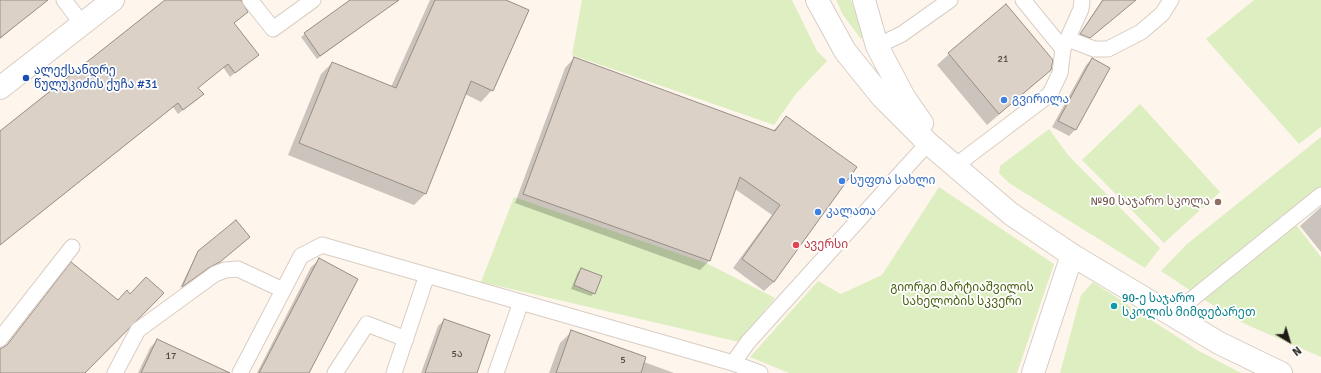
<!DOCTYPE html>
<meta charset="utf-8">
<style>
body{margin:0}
#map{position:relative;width:1321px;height:373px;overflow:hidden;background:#fef5ed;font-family:Signika,sans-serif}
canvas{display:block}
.north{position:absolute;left:1269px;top:321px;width:40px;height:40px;-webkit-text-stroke:3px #fff;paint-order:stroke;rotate:142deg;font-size:11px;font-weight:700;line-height:16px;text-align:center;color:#1e1a16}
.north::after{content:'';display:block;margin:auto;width:14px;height:18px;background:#1e1a16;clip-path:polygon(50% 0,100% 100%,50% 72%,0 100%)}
</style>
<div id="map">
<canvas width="1321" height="373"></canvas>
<div class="north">N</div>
</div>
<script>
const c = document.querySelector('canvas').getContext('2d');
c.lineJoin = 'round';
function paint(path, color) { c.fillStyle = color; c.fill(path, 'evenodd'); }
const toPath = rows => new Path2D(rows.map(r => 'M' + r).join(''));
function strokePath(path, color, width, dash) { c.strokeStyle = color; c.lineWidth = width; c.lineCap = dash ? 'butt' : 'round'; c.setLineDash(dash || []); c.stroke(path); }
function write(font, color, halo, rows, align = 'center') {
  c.font = font + ' Signika,"Noto Sans Georgian",sans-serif'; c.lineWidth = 3.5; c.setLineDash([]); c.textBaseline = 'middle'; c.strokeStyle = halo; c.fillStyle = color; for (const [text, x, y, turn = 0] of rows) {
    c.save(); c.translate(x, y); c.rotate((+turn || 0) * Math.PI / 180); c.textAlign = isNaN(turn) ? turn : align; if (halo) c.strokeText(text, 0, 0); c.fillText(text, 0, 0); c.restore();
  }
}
paint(toPath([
 [582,0,792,0,817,51,827,61,795,95,774,125,572,55],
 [836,0,851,0,865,35,861,39,843,15],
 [1254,0,1321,0,1321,127,1299,144,1206,39],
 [1140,104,1220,192,1164,243,1082,160],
 [1049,129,1068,155,1160,248,1145,268,1009,183,999,173,1000,166],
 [1321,137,1321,190,1194,293,1161,271,1187,244],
 [939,187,1054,264,1017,373,789,373,750,357,818,281,841,294,882,275],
 [514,197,706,263,775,298,739,342,481,282],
 [1294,222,1321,257,1321,357,1245,324,1199,297],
 [1093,282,1199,351,1241,373,1060,373,1081,295]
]), '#ddefc1');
paint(toPath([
 [0,0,31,0,37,7,0,39],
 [167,0,241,0,247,12,233,24,252,59,230,77,223,67,197,88,198,99,178,114,173,107,0,245,0,132],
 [351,0,398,0,317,59,301,37],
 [430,0,504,0,492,90,481,102,465,94,425,194,414,205,288,155,321,74,332,63,391,87],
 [1102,0,1133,0,1086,41,1078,37],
 [949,54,1050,70,987,125,937,65],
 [574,58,773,131,786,117,856,167,774,282,764,291,733,268,772,215,735,189,709,261,700,270,515,203,565,68],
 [1092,59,1109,68,1075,130,1069,136,1052,127,1086,65],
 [1321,207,1321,252,1300,226],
 [245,240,216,265,206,270,180,288,196,255,199,252],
 [319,260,308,373,257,373,311,267],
 [581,269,594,293,591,296,571,289,578,272],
 [444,320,476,373,421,373,438,326],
 [571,332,644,362,674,373,549,373,560,343],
 [157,340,228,373,138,373,150,348]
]), '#0003');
const building = toPath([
 [0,0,48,0,0,38,0,0],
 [165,0,241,0,248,12,234,23,259,55,235,73,228,64,198,88,204,94,183,110,178,103,0,245,0,131,165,0],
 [350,0,399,0,320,56,304,33,350,0],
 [435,0,506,0,529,10,493,91,471,81,426,194,299,143,332,62,396,88,435,0],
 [1103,0,1136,0,1090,38,1080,34,1103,0],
 [1006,4,1053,60,1051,70,999,114,948,53,1006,4],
 [574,57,775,131,786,116,857,167,774,282,742,259,780,205,740,177,710,261,523,194,574,57],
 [1092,58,1110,68,1076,130,1058,121,1092,58],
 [236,220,250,237,220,262,210,267,182,287,198,251,236,220],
 [319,258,358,279,309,373,259,373,319,258],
 [71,262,118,300,127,290,130,294,146,277,164,293,85,373,0,373,0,349,7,345,71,262],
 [581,268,602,276,595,294,574,285,581,268],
 [444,319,490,335,477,373,425,373,444,319],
 [571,330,646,357,641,373,556,373,571,330],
 [157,339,230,373,141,373,157,339]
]);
paint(building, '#dcd1c7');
strokePath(building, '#978d84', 1);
const lane = toPath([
 [64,0,82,24],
 [250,0,273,29,313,0],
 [1023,0,1063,49],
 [1068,39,1094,49,1108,49,1141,32,1162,14,1171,0],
 [877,46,902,34,950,0],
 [955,166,1050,94,1060,73,1063,49,1081,9,1082,0],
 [1174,316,1187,303,1321,195],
 [0,339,72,247],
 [733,363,748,342,928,143],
 [115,373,138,330,215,274,225,270,238,269,283,290],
 [240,373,301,256,322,245,733,363,760,373],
 [335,373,367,324,406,339],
 [394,373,427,275],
 [496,373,521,302]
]);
const street = toPath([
 [0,88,113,0],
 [1033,373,1072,255]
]);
const secondary = toPath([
 [817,0,845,51,882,97,928,143,1011,214,1072,255,1219,343,1281,373],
 [864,0,877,46,904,97,922,123]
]);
strokePath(lane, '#d8cdc3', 17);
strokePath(street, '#d8cdc3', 24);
strokePath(secondary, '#d8cdc3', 24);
strokePath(lane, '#fff', 15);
strokePath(street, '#fff', 22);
strokePath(secondary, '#fff', 22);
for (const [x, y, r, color] of [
 [26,78,4,"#1a4fb4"],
 [1004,100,4,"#3f7fe0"],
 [842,181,4,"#3f7fe0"],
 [1218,202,4,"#8d6e63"],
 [818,212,4,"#3f7fe0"],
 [796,245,4,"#e0444e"],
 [1114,306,4,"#0f9aa8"]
]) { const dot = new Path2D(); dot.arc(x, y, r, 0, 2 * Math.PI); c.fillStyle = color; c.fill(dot); strokePath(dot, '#fff', 1.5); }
write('10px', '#4e4842', null, [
 ["21",1003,59],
 ["5ა",457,354],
 ["17",171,356],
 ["5",623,360]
]);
write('12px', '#164399', '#fff', [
 ["ალექსანდრე",34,71],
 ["წულუკიძის ქუჩა #31",34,85]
], 'left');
write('12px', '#366cbe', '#fff', [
 ["გვირილა",1012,100],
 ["სუფთა სახლი",850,181],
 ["კალათა",826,212]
], 'left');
write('12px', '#785e54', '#fff', [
 ["№90 საჯარო სკოლა",1210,202]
], 'right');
write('12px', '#be3a42', '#fff', [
 ["ავერსი",804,245]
], 'left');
write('12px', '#485f0e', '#fff', [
 ["გიორგი მარტიაშვილის",962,288],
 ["სახელობის სკვერი",962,302]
]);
write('12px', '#0d838f', '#fff', [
 ["90-ე საჯარო",1122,299],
 ["სკოლის მიმდებარეთ",1122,313]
], 'left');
</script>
